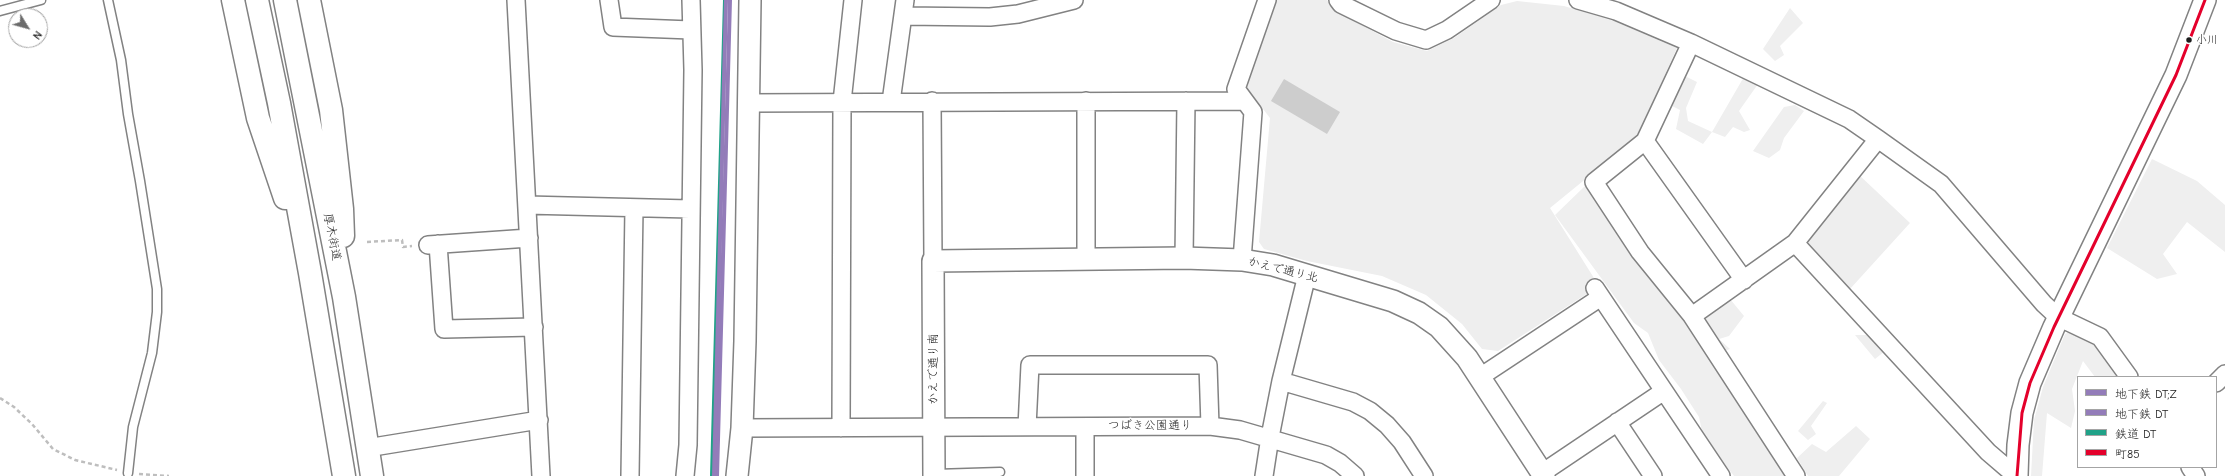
<!DOCTYPE html>
<meta charset="utf-8">
<style>
body{margin:0}
#map{position:relative;width:2225px;height:476px;overflow:hidden;background:#fff;font-family:"Comic Neue","Klee One",sans-serif}
canvas{display:block}
.legend{position:absolute;left:2077px;top:376px;width:140px;height:92px;box-sizing:border-box;background:#fff;border:1px solid #a4a4a4;margin:0;padding:5px 7px;list-style:none;font-size:12px;color:#1c1c1c}
.legend li{display:flex;align-items:center;gap:8px;height:20px}
.legend b{width:20px;border:1px solid #a4a4a4}
.north{position:absolute;left:8px;top:8px;width:40px;height:40px;box-sizing:border-box;background:#fff;border:1px solid #a4a4a4;border-radius:50%;rotate:127deg;font-size:11px;font-weight:700;line-height:16px;text-align:center;color:#1c1c1c}
.north::after{content:'';display:block;margin:auto;width:14px;height:18px;background:#6b6b6b;clip-path:polygon(50% 0,100% 100%,50% 72%,0 100%)}
</style>
<div id="map">
<canvas width="2225" height="476"></canvas>
<ul class="legend">
<li><b style="height:5px;background:#937cb9"></b>地下鉄 DT;Z</li>
<li><b style="height:5px;background:#937cb9"></b>地下鉄 DT</li>
<li><b style="height:5px;background:#20a288"></b>鉄道 DT</li>
<li><b style="height:5px;background:#e4002b"></b>町85</li>
</ul>
<div class="north">N</div>
</div>
<script>
const c = document.querySelector('canvas').getContext('2d');
c.lineJoin = 'round';
function paint(path, color) { c.fillStyle = color; c.fill(path, 'evenodd'); }
const toPath = rows => new Path2D(rows.map(r => 'M' + r).join(''));
function strokePath(path, color, width, dash) { c.strokeStyle = color; c.lineWidth = width; c.lineCap = dash ? 'butt' : 'round'; c.setLineDash(dash || []); c.stroke(path); }
function write(font, color, halo, rows, align = 'center') {
  c.font = font + ' "Comic Neue","Klee One",sans-serif'; c.lineWidth = 3; c.setLineDash([]); c.textBaseline = 'middle'; c.strokeStyle = halo; c.fillStyle = color; for (const [text, x, y, turn = 0] of rows) {
    c.save(); c.translate(x, y); c.rotate((+turn || 0) * Math.PI / 180); c.textAlign = isNaN(turn) ? turn : align; if (halo) c.strokeText(text, 0, 0); c.fillText(text, 0, 0); c.restore();
  }
}
paint(toPath([
 [1273,0,1327,0,1335,11,1393,42,1427,51,1454,38,1501,5,1517,1,1564,6,1614,21,1677,48,1637,137,1550,208,1599,286,1498,351,1482,349,1462,324,1426,295,1382,276,1307,261,1264,249,1259,242,1270,118,1246,87],
 [1857,173,1910,223,1850,289,1809,247,1808,239]
]), '#eee');
paint(toPath([
 [1790,8,1803,23,1780,46,1784,55,1775,61,1763,49],
 [1745,75,1758,84,1739,111,1750,130,1744,132,1733,127,1725,137,1712,132,1703,144,1676,129,1680,110,1672,106,1685,76,1697,82,1686,108,1688,121,1712,132],
 [1795,105,1804,111,1784,138,1780,150,1769,158,1753,151,1784,107],
 [2152,159,2197,181,2225,205,2225,252,2187,222,2163,254,2177,274,2157,279,2107,248],
 [1585,186,1634,257,1684,319,1794,476,1734,476,1703,436,1699,417,1681,389,1659,360,1648,333,1634,323,1555,215],
 [1730,299,1744,316,1729,336,1719,339,1730,349,1721,352,1701,319],
 [2074,330,2096,342,2122,377,2095,377,2083,361,2072,389,2075,411,2071,428,2047,413,2042,476,2031,476,2034,420,2043,387,2065,334],
 [1855,335,1873,335,1885,351,1875,359],
 [1823,401,1827,403,1811,426,1816,434,1808,440,1798,431],
 [1856,426,1870,439,1839,476,1808,476,1797,458,1812,444,1826,452]
]), '#efefef');
paint(toPath([
 [1284,79,1340,112,1327,134,1271,101]
]), '#cdcdcd');
const service = toPath([
 [108,0,121,60,128,114,140,181,157,289,157,312,152,353,133,427,128,473],
 [0,11,41,0],
 [935,474,1000,472]
]);
const minor = toPath([
 [516,0,541,476],
 [609,0,613,27,691,30],
 [1338,0,1341,4,1396,31,1426,40,1447,30,1491,0],
 [1578,0,1616,11,1691,43,1849,119,1878,139,1941,184,2044,304,2058,317,2100,337,2129,377],
 [903,16,990,17,1018,14,1074,0],
 [1691,43,1645,141,1594,182,1640,252,1692,316,1796,476],
 [932,101,933,261],
 [1086,101,1086,259],
 [891,102,905,0],
 [748,103,1245,101],
 [1645,141,1744,280],
 [527,205,690,209],
 [1795,243,1988,452,2016,476],
 [438,244,444,329,534,327],
 [428,245,529,238],
 [1184,258,1186,101],
 [1242,260,1253,112,1236,89,1267,0],
 [1595,288,1721,476],
 [1692,316,1795,243,1878,139],
 [1480,377,1601,297],
 [1281,381,1353,402,1370,411,1387,425,1402,442,1424,476],
 [2216,383,2225,374],
 [1617,422,1653,476],
 [1027,427,1030,365,1208,365,1210,426],
 [1085,427,1085,476],
 [742,428,1210,426,1240,430,1326,455,1340,463,1355,476],
 [841,428,842,102,853,0],
 [367,448,539,420],
 [2190,467,2196,476],
 [1542,473,1664,391],
 [630,476,634,208],
 [685,476,688,445,693,70,691,0],
 [1264,476,1270,437,1281,381,1307,275]
]);
const tertiary = toPath([
 [737,476,742,428,745,341,750,0],
 [934,476,933,261,1184,258,1242,260,1273,265,1393,301,1419,313,1439,327,1467,358,1544,476],
 [2017,476,2018,445,2022,413,2030,383,2054,327,2176,75,2205,0]
]);
const trunk = toPath([
 [233,0,258,118,285,198],
 [257,0,279,103,310,273,344,476],
 [285,0,344,297,372,476],
 [309,0,331,110,342,209,343,236]
]);
strokePath(service, '#828282', 11);
strokePath(minor, '#828282', 20);
strokePath(tertiary, '#828282', 24);
strokePath(trunk, '#828282', 25);
strokePath(toPath([
 [367,242,402,240,403,247,412,246],
 [0,398,14,407,32,424,53,449,75,460,117,470],
 [139,474,169,476]
]), '#bebebe', 2.5, [4, 3]);
strokePath(service, '#fff', 8);
strokePath(minor, '#fff', 17);
strokePath(tertiary, '#fff', 21);
strokePath(trunk, '#fff', 22);
strokePath(toPath([
 [2017,476,2022,413,2030,383,2054,327,2176,75,2205,0]
]), '#e4002b', 3);
strokePath(toPath([
 [712,476,725,0]
]), '#20a288', 4);
strokePath(toPath([
 [717,476,730,0]
]), '#937cb9', 4);
strokePath(toPath([
 [714,476,726,0]
]), '#937cb9', 4);
for (const [x, y, r, color] of [
 [2189,40,3.5,"#1c1c1c"]
]) { const dot = new Path2D(); dot.arc(x, y, r, 0, 2 * Math.PI); c.fillStyle = color; c.fill(dot); strokePath(dot, '#fff', 1.5); }
write('11px', '#1c1c1c', '#fff', [
 ["小川",2196,40]
], 'left');
write('12px', '#1c1c1c', '#fff', [
 ["厚木街道",332,237,79],
 ["かえで通り北",1283,270,14],
 ["かえで通り南",934,369,-90],
 ["つばき公園通り",1150,426]
]);
</script>
